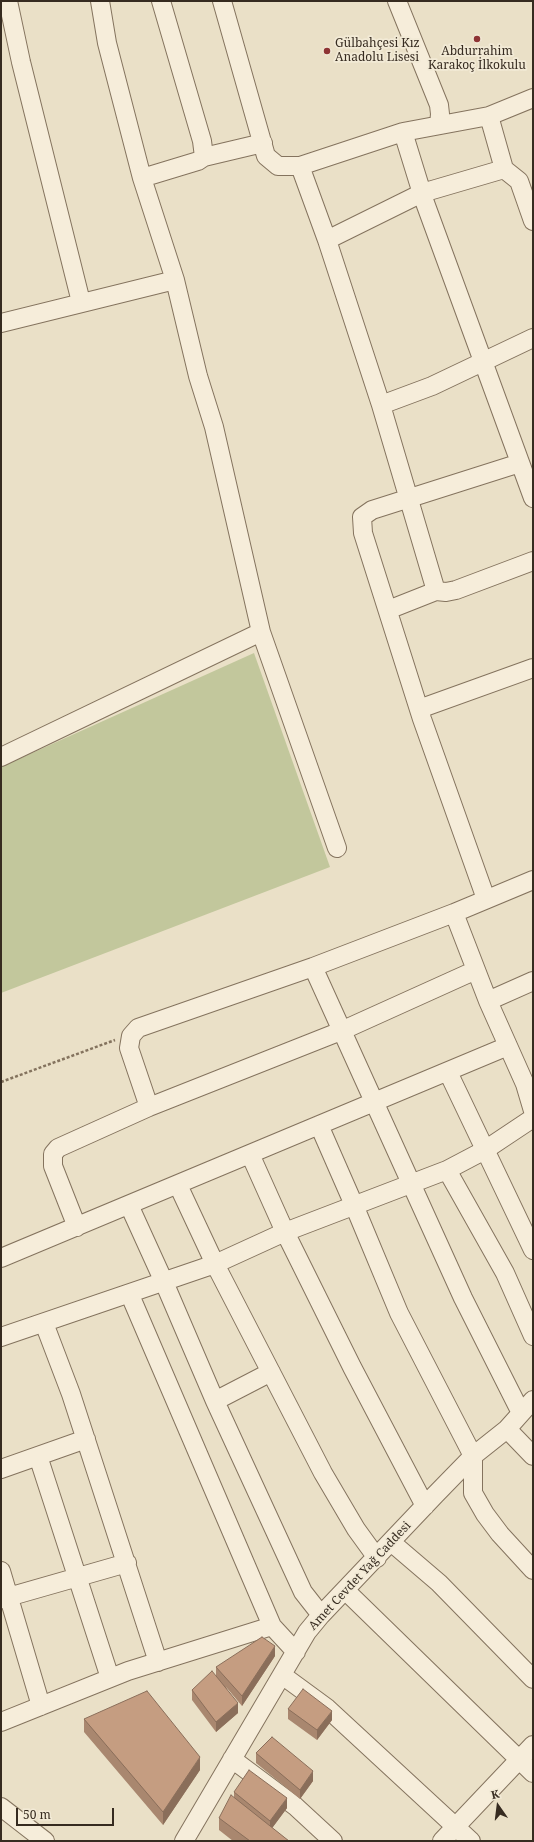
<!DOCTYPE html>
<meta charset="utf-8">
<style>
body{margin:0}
#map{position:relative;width:534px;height:1842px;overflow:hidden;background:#eae0c7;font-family:"Noto Serif",serif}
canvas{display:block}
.frame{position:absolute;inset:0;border:2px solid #362b20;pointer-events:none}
.north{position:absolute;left:478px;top:1786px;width:40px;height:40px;-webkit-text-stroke:3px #f2ead6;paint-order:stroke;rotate:346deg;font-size:11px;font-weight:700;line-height:16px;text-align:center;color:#362b20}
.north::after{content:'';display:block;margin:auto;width:14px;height:18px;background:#362b20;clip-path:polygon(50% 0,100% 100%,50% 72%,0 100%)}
.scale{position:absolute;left:16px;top:1808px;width:98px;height:18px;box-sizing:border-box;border:2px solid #362b20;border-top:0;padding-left:5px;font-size:12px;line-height:14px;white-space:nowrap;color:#362b20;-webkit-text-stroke:3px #f2ead6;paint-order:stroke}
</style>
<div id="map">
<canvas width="534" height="1842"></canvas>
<div class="frame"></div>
<div class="north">K</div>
<div class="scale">50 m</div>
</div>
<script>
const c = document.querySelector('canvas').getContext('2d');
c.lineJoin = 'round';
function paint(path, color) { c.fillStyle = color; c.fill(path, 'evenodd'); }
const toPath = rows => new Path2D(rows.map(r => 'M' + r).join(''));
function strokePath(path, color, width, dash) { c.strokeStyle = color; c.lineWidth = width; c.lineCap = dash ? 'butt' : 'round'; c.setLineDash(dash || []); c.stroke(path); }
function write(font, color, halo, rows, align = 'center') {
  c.font = font + ' "Noto Serif",serif'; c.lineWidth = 3.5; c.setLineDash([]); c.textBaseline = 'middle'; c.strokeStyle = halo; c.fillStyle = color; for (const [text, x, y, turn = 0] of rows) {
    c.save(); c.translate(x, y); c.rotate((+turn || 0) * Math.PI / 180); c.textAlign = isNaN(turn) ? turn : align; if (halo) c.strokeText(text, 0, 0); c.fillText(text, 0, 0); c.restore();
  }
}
paint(toPath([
 [254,653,330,867,1,993,1,767]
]), '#c2c79c');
const minor = toPath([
 [8,1,21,62,81,302],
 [100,1,107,43,142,178,175,280,198,376,214,427,261,632,337,848],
 [222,1,266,156,278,166,300,166,403,132,489,116,533,98],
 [397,1,439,105,440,114,439,125],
 [489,116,504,169,519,181,533,221],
 [403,132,424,200,533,498],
 [204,157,263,143],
 [300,166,327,240,381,405,436,591],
 [142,178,198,161,204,157,202,141,161,1],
 [327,240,422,193,504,169],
 [1,323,175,280],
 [381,405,432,386,533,338],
 [388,610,436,591,446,592,456,590,533,561],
 [419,709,533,668],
 [1,757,261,632],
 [486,899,422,719,363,533,362,517,372,510,520,463],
 [454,913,488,1001,525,1084,533,1111],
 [313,967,463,1298,521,1413],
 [488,1001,533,981],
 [448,1072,533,1250],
 [149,1107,129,1048,131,1036,138,1028,313,967,454,913,533,880],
 [319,1125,354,1205,399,1313,473,1456,473,1493,485,1514,500,1534,533,1570],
 [250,1154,285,1232,352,1367,425,1506],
 [447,1170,505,1273,533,1336],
 [178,1185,215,1264,323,1473,356,1529,377,1558],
 [129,1205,164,1282,215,1401,303,1592,321,1615],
 [77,1227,53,1166,53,1154,58,1148,149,1107,341,1031,476,970],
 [1,1258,508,1046],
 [130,1295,272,1626,296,1652],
 [44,1323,71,1394,158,1662],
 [1,1337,215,1264,285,1232,447,1170,485,1150,533,1118],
 [215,1401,271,1372],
 [507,1429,533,1456],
 [38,1456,110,1678],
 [1,1469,86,1439],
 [391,1542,439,1583,533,1679],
 [1,1571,41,1706],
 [346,1591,533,1773],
 [1,1599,127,1563],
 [282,1675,327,1708,471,1841],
 [1,1722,128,1671,272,1626],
 [232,1759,295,1806,333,1841],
 [1,1807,45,1841],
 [184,1841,307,1632,321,1615,435,1495,473,1456,507,1429,533,1400],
 [442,1841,533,1745]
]);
strokePath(minor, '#84735e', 20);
strokePath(toPath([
 [1,1082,115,1040]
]), '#84735e', 2.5, [3, 2]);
strokePath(minor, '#f6edda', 18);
paint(toPath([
 [275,1656,242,1706,226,1687,238,1713,216,1732,192,1700,192,1690,216,1676,216,1667],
 [288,1709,332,1720,317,1740,288,1719],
 [84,1719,200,1770,163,1825,84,1732],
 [256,1753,313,1781,300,1799,256,1763],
 [234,1792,287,1808,272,1828,289,1841,233,1841,219,1830,219,1818,234,1798]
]), '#a9876f');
paint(toPath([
 [275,1646,275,1656,242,1706,242,1696],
 [238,1703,238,1713,216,1732,216,1722],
 [332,1711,332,1720,317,1740,317,1730],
 [200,1757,200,1770,163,1825,163,1812],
 [313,1771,313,1781,300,1799,300,1790],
 [287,1798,287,1808,270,1831,270,1821]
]), '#8a6e5a');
const building = toPath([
 [262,1637,275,1646,242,1696,216,1667,262,1637],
 [212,1671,238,1703,216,1722,192,1690,212,1671],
 [303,1689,332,1711,317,1730,288,1709,303,1689],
 [147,1691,200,1757,163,1812,84,1719,147,1691],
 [272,1737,313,1771,300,1790,256,1753,272,1737],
 [249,1770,287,1798,270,1821,234,1792,249,1770],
 [231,1795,289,1841,250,1841,219,1818,231,1795]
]);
paint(building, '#c59d81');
strokePath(building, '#8a6e5a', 1);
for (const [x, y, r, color] of [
 [477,39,4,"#8e3434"],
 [327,51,4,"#8e3434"]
]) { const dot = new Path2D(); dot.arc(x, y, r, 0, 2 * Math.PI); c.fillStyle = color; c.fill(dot); strokePath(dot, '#f2ead6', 1.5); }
write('12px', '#362b20', '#f2ead6', [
 ["Gülbahçesi Kız",335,44],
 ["Anadolu Lisesi",335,58],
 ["Abdurrahim",477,52,"center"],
 ["Karakoç İlkokulu",477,66,"center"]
], 'left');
write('12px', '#362b20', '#f2ead6', [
 ["Amet Cevdet Yağ Caddesi",360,1576,-47]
]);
</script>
